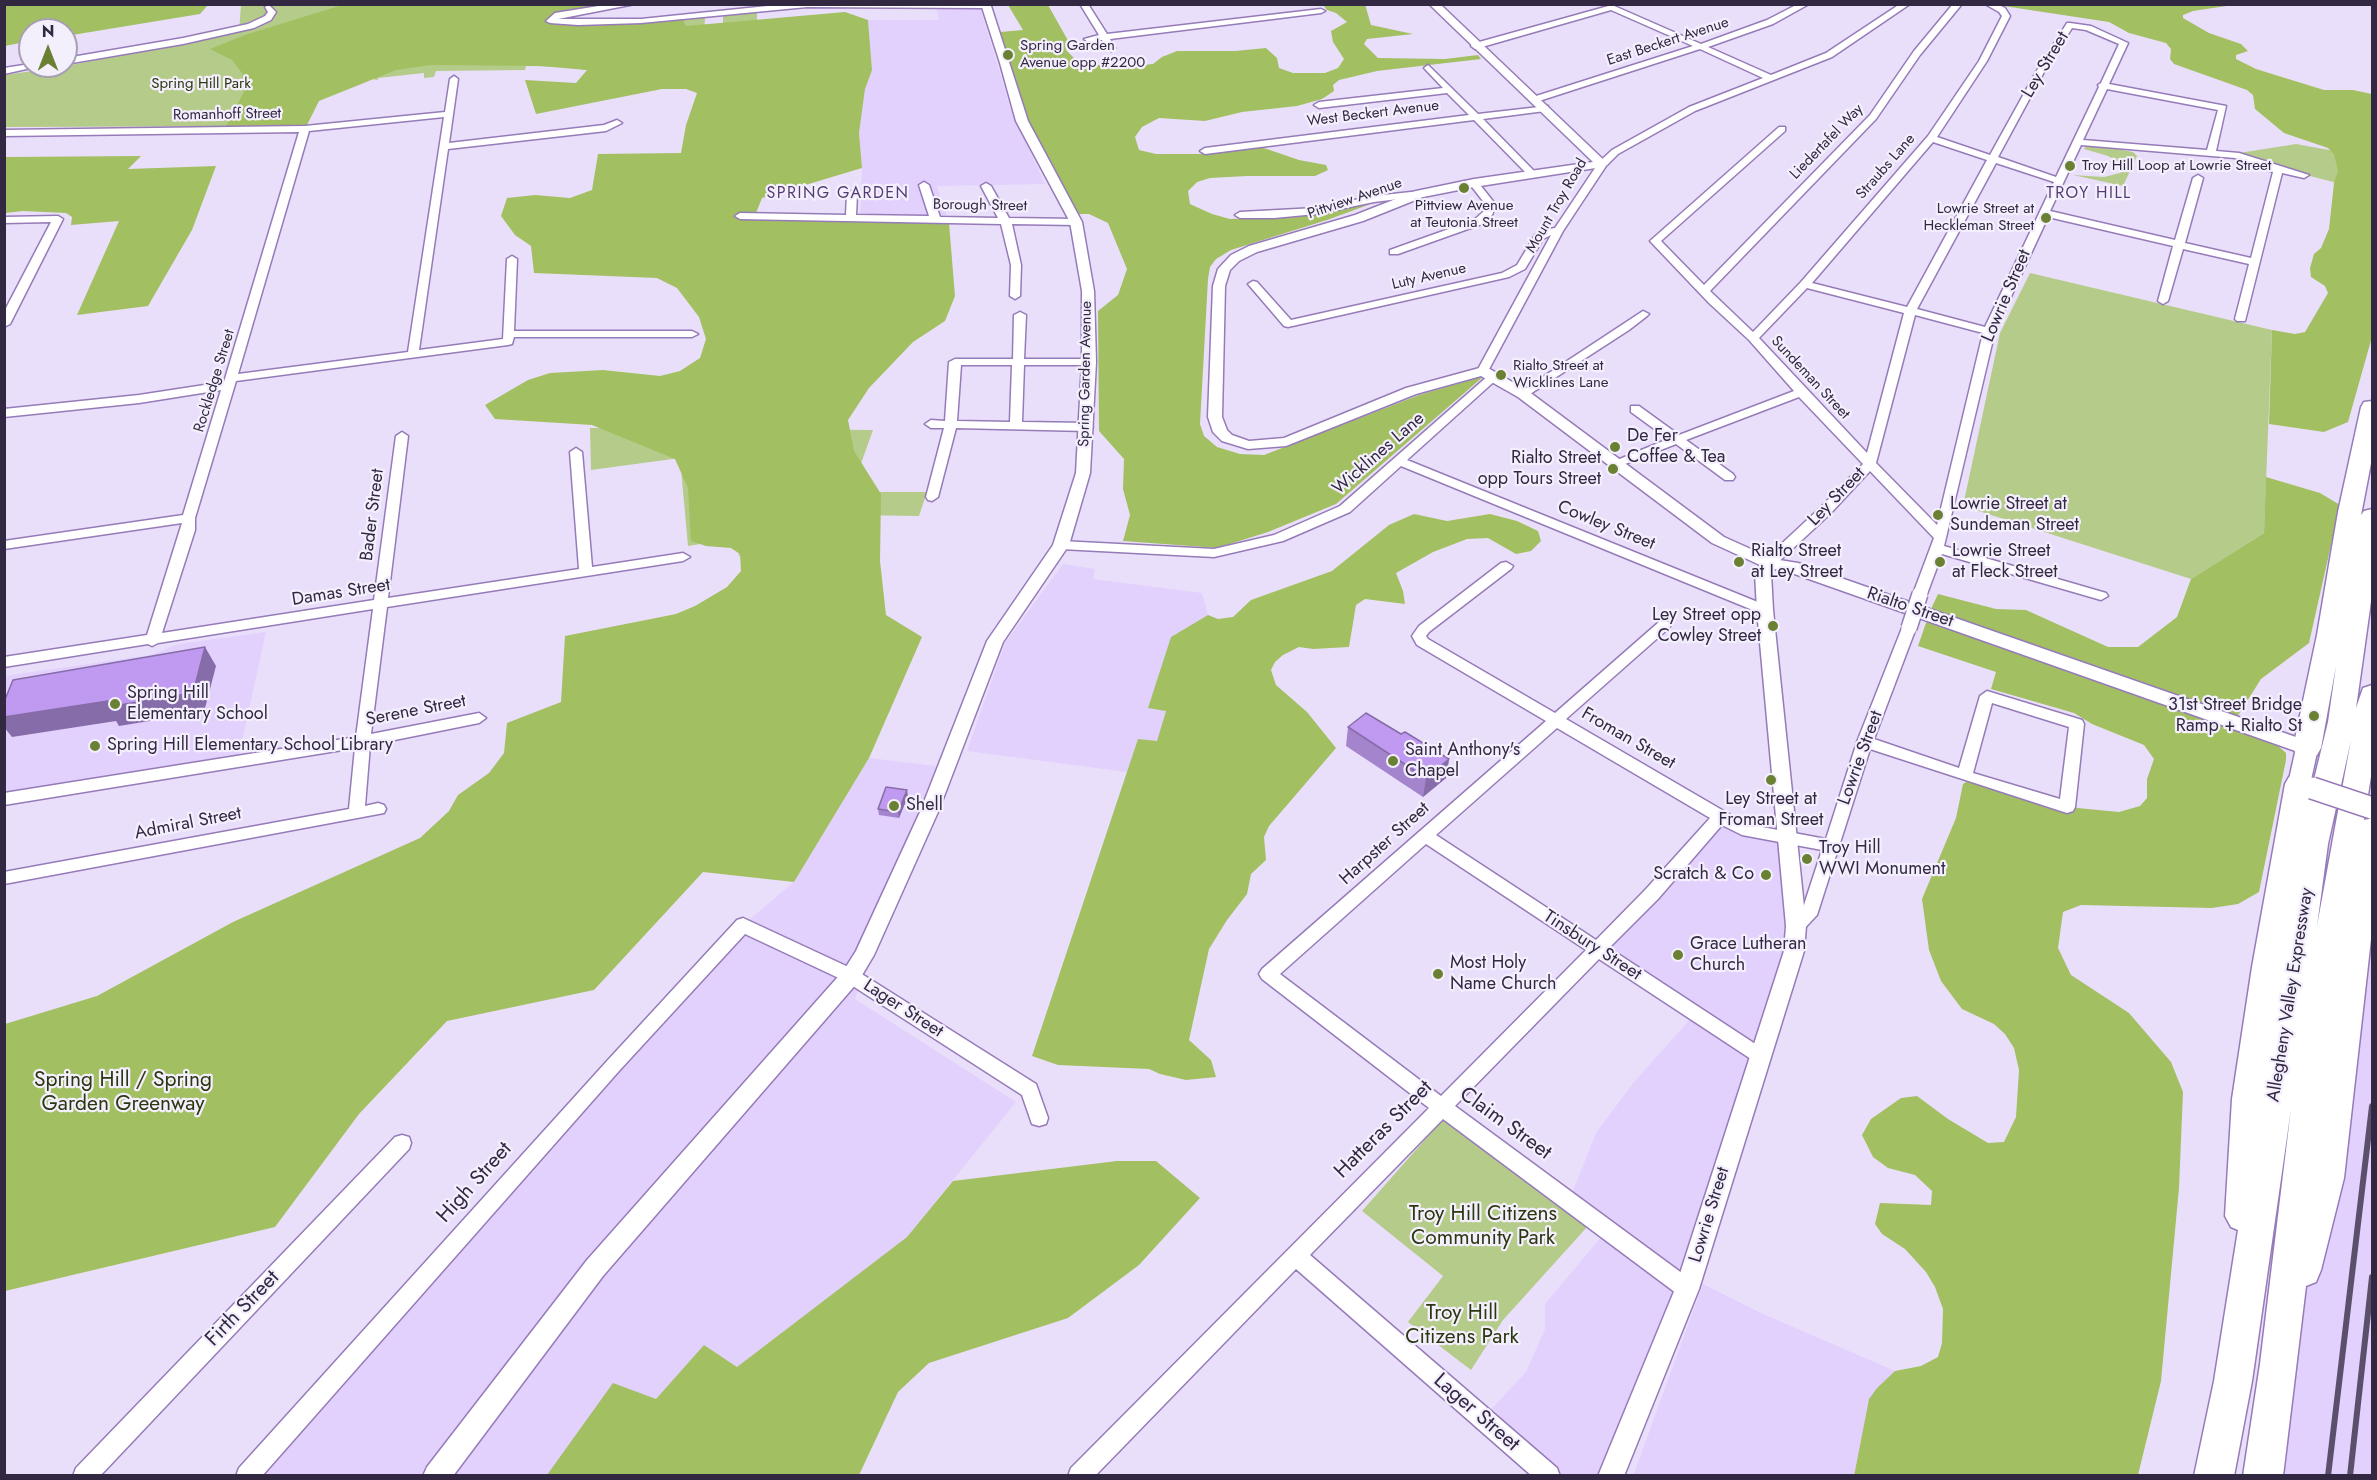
<!DOCTYPE html>
<style>
body{margin:0}
#map{position:relative;width:2377px;height:1480px;overflow:hidden;background:#eadffa;font-family:Jost,sans-serif}
canvas{display:block}
.frame{position:absolute;inset:0;border:6px solid #332842;pointer-events:none}
.north{position:absolute;left:18px;top:18px;width:60px;height:60px;box-sizing:border-box;background:#f4effd;border:2px solid #a79fb2;border-radius:50%;rotate:0deg;font-size:16px;font-weight:700;line-height:24px;text-align:center;color:#332842}
.north::after{content:'';display:block;margin:auto;width:21px;height:27px;background:#6a8133;clip-path:polygon(50% 0,100% 100%,50% 72%,0 100%)}
</style>
<div id="map">
<canvas width="2377" height="1480"></canvas>
<div class="frame"></div>
<div class="north">N</div>
</div>
<script>
const c = document.querySelector('canvas').getContext('2d');
c.lineJoin = 'round';
function paint(path, color) { c.fillStyle = color; c.fill(path, 'evenodd'); }
const toPath = rows => new Path2D(rows.map(r => 'M' + r).join(''));
function strokePath(path, color, width, dash) { c.strokeStyle = color; c.lineWidth = width; c.lineCap = dash ? 'butt' : 'round'; c.setLineDash(dash || []); c.stroke(path); }
function write(font, color, halo, rows, align = 'center') {
  c.font = font + ' Jost,sans-serif'; c.lineWidth = 4.5; c.setLineDash([]); c.textBaseline = 'middle'; c.strokeStyle = halo; c.fillStyle = color; for (const [text, x, y, turn = 0] of rows) {
    c.save(); c.translate(x, y); c.rotate((+turn || 0) * Math.PI / 180); c.textAlign = isNaN(turn) ? turn : align; if (halo) c.strokeText(text, 0, 0); c.fillText(text, 0, 0); c.restore();
  }
}
paint(toPath([
 [936,7,980,7,1010,107,1045,184,937,186,949,223,860,221,862,168,859,133,865,89,872,69,868,20,939,20],
 [1063,564,1095,569,1093,579,1202,593,1208,615,1171,637,1149,708,1166,710,1157,742,1138,739,1127,772,967,751,1005,643],
 [266,632,239,755,5,794,5,676,151,655,178,644],
 [869,758,936,766,855,999,1016,1102,907,1237,737,1367,704,1345,656,1399,547,1475,247,1476,743,925,794,882],
 [1721,816,1786,838,1794,951,1611,1475,1549,1475,1483,1418,1526,1372,1545,1329,1545,1304,1607,1230,1569,1201,1596,1133,1634,1082,1695,1014,1597,950],
 [2372,884,2372,1475,2263,1476,2365,940],
 [1703,1284,1761,1313,1895,1371,1877,1388,1869,1399,1854,1475,1633,1476]
]), '#e2d0fd');
paint(toPath([
 [241,5,625,5,531,24,705,16,704,41,723,42,723,15,757,11,757,42,822,70,582,70,583,67,526,66,525,70,436,71,434,77,424,78,424,73,378,78,378,80,365,78,327,82,301,126,5,127,5,75,66,66,239,32],
 [2296,144,2340,152,2337,183,2283,169,2239,153],
 [2086,146,2117,149,2133,152,2137,156,2123,186,2073,175,2104,177,2120,173,2123,170,2120,163,2108,156,2084,149],
 [2030,273,2272,330,2264,533,2191,579,1963,506,2000,333],
 [590,428,873,430,858,472,825,492,927,492,919,516,789,514,773,550,739,556,736,538,688,546,680,458,591,470],
 [1444,1118,1588,1226,1503,1320,1471,1370,1408,1322,1443,1276,1362,1211]
]), '#b5cb89');
paint(toPath([
 [5,4,208,4,208,5,200,14,66,36,66,30,30,30,30,41,5,46],
 [339,4,637,5,560,16,557,20,640,19,680,15,686,26,845,12,868,20,872,70,865,89,859,133,862,168,762,198,754,218,949,223,955,296,945,321,913,342,869,388,848,420,854,451,881,494,880,561,886,615,922,637,869,758,794,882,703,872,594,990,447,1021,359,1114,275,1227,5,1291,5,1024,97,996,233,922,420,838,449,811,458,795,489,773,504,753,507,723,561,702,565,636,676,614,695,606,727,587,741,571,740,554,731,548,706,546,691,541,688,488,675,459,592,425,495,419,485,405,528,380,550,373,603,370,660,376,680,371,700,358,706,339,699,317,677,288,657,278,534,273,531,246,515,235,501,216,507,198,535,195,570,198,592,190,598,154,681,153,686,125,697,93,686,89,662,89,536,114,525,80,576,83,587,70,540,66,431,65,396,70,319,101,307,125,226,126,245,90,242,73,232,60,210,49,245,35,339,6],
 [1365,4,1371,25,1413,34,1367,39,1364,44,1378,58,1445,59,1478,55,1481,59,1377,71,1339,80,1333,85,1334,91,1322,99,1297,106,1242,112,1205,121,1159,118,1142,127,1135,137,1139,150,1156,154,1199,154,1261,147,1299,160,1326,165,1328,170,1315,176,1247,176,1210,178,1197,182,1188,191,1190,204,1212,214,1230,219,1254,218,1353,200,1374,200,1368,205,1327,220,1231,250,1216,259,1210,267,1208,279,1200,424,1204,436,1217,447,1240,454,1264,455,1419,395,1484,376,1336,504,1268,532,1217,548,1123,541,1130,515,1123,489,1124,459,1099,431,1098,311,1118,295,1127,269,1108,223,1089,214,1079,214,1032,131,1000,32,1023,30,1008,5,1048,5,1070,44,1066,50,1074,58,1088,64,1123,67,1153,64,1162,57,1177,51,1235,51,1266,48,1277,58,1279,68,1293,73,1325,73,1338,68,1344,59,1333,42,1331,31,1347,22,1336,13,1327,10,1323,5],
 [1997,5,2233,5,2193,11,2183,15,2183,18,2209,33,2241,44,2248,51,2236,55,2236,59,2256,69,2324,90,2353,90,2372,94,2372,337,2348,422,2324,432,2269,424,2272,330,2295,334,2305,332,2328,293,2325,286,2311,277,2310,268,2314,254,2321,248,2329,229,2334,183,2338,171,2334,154,2328,148,2284,133,2255,109,2253,95,2247,90,2174,64,2170,59,2171,49,2166,43,2129,33,2109,22],
 [141,156,128,169,216,166,192,230,148,306,77,315,119,221,71,225,72,217,66,213,23,211,5,213,5,157],
 [2266,477,2320,493,2340,505,2309,643,2261,679,2237,717,1931,609,1938,594,1996,609,2026,610,2108,647,2138,647,2177,617,2191,579,2264,533],
 [1414,514,1447,521,1490,514,1517,521,1538,531,1541,541,1531,551,1516,554,1488,538,1467,539,1433,552,1396,573,1403,591,1405,604,1365,599,1356,605,1349,647,1313,649,1299,647,1283,655,1275,662,1271,670,1276,685,1307,712,1336,748,1269,826,1264,837,1266,860,1251,874,1247,894,1227,920,1209,949,1189,1040,1211,1060,1216,1077,1186,1080,1160,1074,1149,1069,1058,1065,1032,1056,1138,739,1157,741,1166,711,1148,708,1171,637,1208,615,1218,619,1233,617,1251,600,1332,571,1389,525],
 [1927,620,2278,746,2286,753,2286,760,2259,892,2238,904,2212,908,2081,905,2063,912,2058,948,2071,975,2129,1013,2171,1062,2183,1092,2179,1188,2161,1381,2138,1475,1854,1476,1869,1399,1877,1388,1895,1371,1921,1366,1938,1357,1942,1343,1943,1309,1935,1287,1926,1272,1905,1249,1882,1234,1875,1224,1880,1203,1931,1205,1932,1191,1915,1175,1888,1168,1873,1157,1862,1135,1871,1119,1901,1098,1917,1096,1948,1119,1988,1143,2004,1142,2016,1117,2019,1070,2014,1048,2005,1034,1994,1024,1962,1009,1941,981,1929,950,1922,899,1956,818,1963,784,1973,778,2067,807,2119,812,2140,806,2147,798,2147,779,2154,759,2144,745,2092,724,2074,713,1991,689,1996,672,1918,646],
 [1117,1161,1156,1161,1200,1198,1139,1265,1068,1318,929,1363,898,1392,859,1475,547,1475,613,1383,656,1399,704,1345,737,1367,907,1237,953,1181]
]), '#a2bf61');
const minor = toPath([
 [611,4,635,4,558,19,641,19,787,4,990,6,986,8,807,7,641,23,578,25,550,23,546,21,555,13,611,4],
 [1080,4,1088,4,1107,34,1321,9,1325,11,1321,13,1110,39,1115,48,1111,51,1102,40,1088,42,1084,39,1099,35,1080,4],
 [1798,4,1809,4,1773,24,1708,47,1771,75,1826,53,1900,4,1910,4,1832,57,1695,111,1618,154,1606,166,1563,231,1487,373,1483,374,1477,371,1551,235,1543,239,1525,269,1509,277,1288,327,1284,326,1248,284,1253,281,1257,282,1291,320,1502,273,1517,265,1535,235,1544,230,1555,228,1599,162,1612,150,1689,107,1763,78,1700,49,1539,101,1533,101,1533,97,1693,46,1611,10,1475,49,1471,46,1472,44,1612,5,1701,44,1767,20,1798,4],
 [1953,4,1962,4,1920,55,1876,119,1710,291,1753,332,1801,282,1928,136,1979,61,2002,16,1999,12,1985,4,1997,4,2005,8,2010,16,1987,61,1937,137,1990,155,2036,72,2067,23,2070,23,2091,26,2128,43,2109,84,2226,106,2216,151,2239,153,2309,175,2304,178,2282,173,2245,321,2237,321,2235,319,2249,264,2183,249,2168,301,2163,304,2158,301,2173,246,2048,217,1995,331,1944,546,2106,593,2108,596,2101,600,1942,554,1927,594,1920,598,1915,597,1913,594,1934,538,1870,471,1830,514,1774,566,1764,566,1762,563,1764,560,1820,508,1863,464,1799,397,1686,440,1733,474,1735,477,1733,480,1725,480,1676,444,1620,466,1612,466,1610,463,1668,439,1631,412,1631,406,1639,406,1679,435,1794,391,1749,340,1709,303,1650,241,1779,127,1785,127,1785,131,1661,241,1704,285,1870,115,1914,51,1953,4],
 [2072,28,2086,30,2119,44,2101,83,2098,85,2099,87,2056,177,1998,157,2044,72,2072,28],
 [2107,89,2218,110,2207,150,2083,140,2107,89],
 [1933,142,1987,160,1907,307,1812,283,1933,142],
 [2081,145,2235,158,2273,172,2251,258,2185,243,2203,178,2198,175,2193,178,2175,240,2050,211,2081,145],
 [1996,163,2054,182,1985,327,1917,309,1996,163],
 [1807,288,1904,313,1867,453,1759,338,1807,288],
 [1915,315,1983,333,1937,525,1876,463,1915,315],
 [269,5,276,12,271,20,254,28,183,44,66,64,66,58,183,38,248,24,265,16,268,12,265,7,269,5],
 [30,64,40,66,4,74,4,68,30,64],
 [1428,65,1478,114,1548,106,1548,110,1545,111,1483,119,1536,173,1536,177,1530,177,1474,120,1205,154,1200,151,1205,148,1469,115,1447,93,1319,108,1314,105,1319,102,1443,88,1424,68,1428,65],
 [454,76,458,79,449,143,604,125,617,120,622,123,606,131,448,149,419,350,503,339,507,259,512,256,517,259,514,331,692,331,698,334,692,337,514,337,512,344,508,345,236,381,195,518,195,530,162,633,374,600,396,436,402,432,408,436,388,598,579,569,570,452,576,448,582,452,592,567,683,553,690,557,683,561,387,607,371,734,479,713,486,718,479,723,370,745,365,806,378,803,384,805,386,809,384,813,4,884,4,872,349,809,355,748,4,805,4,793,356,737,373,609,158,643,152,646,148,644,4,667,4,657,147,635,182,523,4,549,4,541,183,515,221,390,139,403,4,417,4,409,139,395,224,382,299,132,4,136,4,130,305,126,445,112,450,79,454,76],
 [444,117,408,352,238,374,309,131,444,117],
 [1471,181,1477,181,1496,205,1492,215,1482,224,1398,254,1390,254,1390,250,1474,220,1483,212,1486,205,1469,183,1471,181],
 [924,182,929,185,940,217,998,218,981,186,986,183,991,186,1009,218,1076,219,1081,222,1076,225,1012,224,1021,265,1020,296,1015,299,1010,296,1011,265,1001,224,740,219,735,216,740,213,846,215,847,194,852,191,857,194,856,215,929,216,919,185,924,182],
 [1420,191,1425,194,1423,196,1374,202,1316,214,1274,218,1240,218,1235,215,1240,212,1316,208,1374,196,1420,191],
 [4,217,58,216,63,219,10,324,4,327,4,312,51,222,4,223,4,217],
 [1643,311,1649,314,1647,316,1629,330,1527,396,1523,398,1517,394,1643,311],
 [1020,312,1026,315,1024,359,1089,359,1095,362,1089,365,1024,365,1022,422,1087,423,1093,427,1087,431,956,428,938,497,932,501,928,500,926,497,944,428,931,428,925,424,931,420,945,421,949,362,955,359,1013,359,1014,315,1020,312],
 [961,365,1012,365,1010,422,957,421,961,365],
 [1493,374,1499,377,1497,379,1407,460,1770,607,1772,610,1770,613,1760,613,1401,466,1350,512,1283,541,1214,557,1061,549,1054,545,1061,541,1214,549,1274,535,1340,506,1489,375,1493,374],
 [1506,562,1513,566,1511,569,1429,632,1426,636,1428,639,1555,713,1659,622,1669,622,1671,625,1669,628,1566,719,1746,824,1826,839,1857,742,1902,628,1909,623,1916,628,1874,739,1959,768,1980,696,1987,691,2082,720,2084,724,2075,807,2073,811,2067,813,1870,749,1817,915,1802,931,1796,933,1790,931,1788,926,1802,911,1822,850,1742,835,1722,825,1658,899,1609,948,1766,1051,1769,1056,1766,1061,1760,1064,1754,1061,1599,959,1455,1106,1694,1282,1697,1289,1694,1296,1687,1299,1680,1296,1443,1119,1310,1255,1557,1468,1560,1476,1532,1476,1296,1269,1095,1476,1068,1476,1071,1468,1429,1108,1262,979,1259,974,1262,969,1546,721,1417,645,1412,636,1419,626,1501,563,1506,562],
 [1992,703,2069,727,2060,799,1973,773,1992,703],
 [1557,728,1710,818,1646,889,1596,940,1436,835,1557,728],
 [1426,844,1586,950,1441,1096,1280,974,1426,844],
 [743,918,857,971,1036,1084,1048,1118,1046,1124,1039,1126,1032,1124,1022,1095,845,981,745,934,619,1071,262,1476,236,1476,239,1468,607,1061,737,920,743,918],
 [402,1135,409,1137,411,1143,409,1149,100,1476,73,1476,76,1468,395,1137,402,1135]
]);
const tertiary = toPath([
 [978,4,991,6,1028,121,1082,222,1094,291,1096,362,1090,473,1069,545,1003,642,938,812,874,955,858,982,603,1276,453,1476,423,1476,427,1467,587,1260,844,970,856,951,920,812,987,641,1053,545,1076,473,1082,362,1082,291,1070,222,1016,121,1000,63,982,7,978,4],
 [1429,4,1440,4,1608,164,1602,167,1474,187,1423,197,1363,221,1257,252,1239,261,1230,270,1225,286,1222,417,1227,430,1232,435,1249,441,1284,438,1406,388,1483,367,1488,368,1528,391,1724,537,1773,559,1798,563,2313,743,2316,748,2313,753,2307,754,2301,753,1789,572,1774,569,1771,573,1773,610,1806,926,1804,951,1699,1289,1624,1476,1598,1476,1675,1289,1784,951,1786,926,1757,610,1755,573,1760,565,1712,543,1518,397,1481,376,1416,394,1286,446,1248,449,1222,441,1213,432,1208,417,1213,286,1218,269,1231,255,1249,246,1355,215,1416,191,1474,179,1593,162,1429,4]
]);
const secondary = toPath([
 [2307,741,2314,743,2318,748,2311,780,2320,782,2323,788,2320,794,2312,796,2291,790,2288,784,2296,748,2300,743,2307,741]
]);
const motorway = toPath([
 [2372,401,2372,458,2361,515,2364,511,2372,509,2372,594,2356,708,2363,688,2372,685,2372,770,2364,820,2372,818,2372,930,2344,1178,2321,1270,2316,1282,2306,1286,2283,1476,2243,1476,2260,1364,2291,1109,2252,1381,2234,1476,2194,1476,2214,1381,2238,1230,2231,1227,2225,1216,2232,1099,2252,967,2285,784,2289,777,2299,774,2309,777,2313,784,2311,792,2328,722,2336,666,2321,748,2317,755,2307,758,2297,755,2293,748,2317,635,2338,512,2361,407,2364,402,2372,401],
 [2351,740,2317,926,2328,844,2351,740]
]);
strokePath(minor, '#967bb9', 3);
strokePath(tertiary, '#967bb9', 3);
strokePath(secondary, '#967bb9', 3);
strokePath(motorway, '#967bb9', 3);
paint(minor, '#fff');
paint(tertiary, '#fff');
paint(secondary, '#fff');
paint(motorway, '#fff');
strokePath(toPath([
 [2328,1476,2372,1106],
 [2350,1476,2372,1277]
]), '#5b506b', 6);
const minorBridge = toPath([
 [1909,628,1920,594]
]);
const secondaryBridge = toPath([
 [2312,788,2372,808]
]);
strokePath(minorBridge, '#967bb9', 18, []);
strokePath(secondaryBridge, '#967bb9', 24, []);
strokePath(minorBridge, '#fff', 15);
strokePath(secondaryBridge, '#fff', 21);
paint(toPath([
 [1348,727,1401,734,1449,759,1446,778,1423,797,1346,746],
 [908,796,899,818,879,815,878,809]
]), '#a584ce');
paint(toPath([
 [205,647,216,666,204,712,119,726,116,721,12,737,4,727,4,717,108,701],
 [1449,759,1446,778,1423,797,1426,778],
 [907,790,908,796,899,818,898,812]
]), '#866ca8');
const building = toPath([
 [205,647,193,693,107,707,108,701,4,717,4,702,13,680,205,647],
 [1366,713,1401,734,1405,732,1449,759,1426,778,1348,727,1366,713],
 [886,787,907,790,898,812,878,809,886,787]
]);
paint(building, '#c09af0');
strokePath(building, '#866ca8', 1.5);
for (const [x, y, r, color] of [
 [1008,55,6,"#6a8133"],
 [2070,166,6,"#6a8133"],
 [1464,188,6,"#6a8133"],
 [2046,218,6,"#6a8133"],
 [1501,375,6,"#6a8133"],
 [1615,447,6,"#6a8133"],
 [1613,469,6,"#6a8133"],
 [1938,515,6,"#6a8133"],
 [1739,562,6,"#6a8133"],
 [1940,562,6,"#6a8133"],
 [1773,626,6,"#6a8133"],
 [115,704,6,"#6a8133"],
 [2314,716,6,"#6a8133"],
 [95,746,6,"#6a8133"],
 [1393,761,6,"#6a8133"],
 [1771,780,6,"#6a8133"],
 [894,806,6,"#6a8133"],
 [1807,859,6,"#6a8133"],
 [1766,875,6,"#6a8133"],
 [1678,955,6,"#6a8133"],
 [1438,974,6,"#6a8133"]
]) { const dot = new Path2D(); dot.arc(x, y, r, 0, 2 * Math.PI); c.fillStyle = color; c.fill(dot); strokePath(dot, '#f4effd', 2); }
write('15px', '#332842', '#f4effd', [
 ["East Beckert Avenue",1668,42,-18],
 ["West Beckert Avenue",1373,114,-7],
 ["Romanhoff Street",227,115,-1],
 ["Liedertafel Way",1827,142,-46],
 ["Straubs Lane",1886,167,-49],
 ["Pittview Avenue",1355,199,-19],
 ["Borough Street",980,206,1],
 ["Mount Troy Road",1557,206,-60],
 ["Luty Avenue",1429,277,-13],
 ["Spring Garden Avenue",1086,374,-89],
 ["Sundeman Street",1810,378,47],
 ["Rockledge Street",215,381,-73]
]);
write('15px', '#332842', '#f4effd', [
 ["Spring Garden",1020,46],
 ["Avenue opp #2200",1020,63],
 ["Troy Hill Loop at Lowrie Street",2082,166],
 ["Pittview Avenue",1464,206,"center"],
 ["at Teutonia Street",1464,223,"center"],
 ["Lowrie Street at",2034,209,"right"],
 ["Heckleman Street",2034,226,"right"],
 ["Rialto Street at",1513,366],
 ["Wicklines Lane",1513,383]
], 'left');
write('15px', '#2b370f', '#f4effd', [
 ["Spring Hill Park",201,84]
]);
c.letterSpacing = '1.5px';
write('16px', '#553b74', '#f4effd', [
 ["SPRING GARDEN",838,194],
 ["TROY HILL",2089,194]
]);
c.letterSpacing = '0px';
write('18px', '#332842', '#f4effd', [
 ["Ley Street",2046,65,-59],
 ["Lowrie Street",2007,296,-67],
 ["Wicklines Lane",1379,454,-41],
 ["Ley Street",1837,497,-46],
 ["Bader Street",373,515,-83],
 ["Cowley Street",1606,526,22],
 ["Damas Street",341,593,-9],
 ["Rialto Street",1910,608,19],
 ["Serene Street",416,711,-11],
 ["Froman Street",1628,739,30],
 ["Lowrie Street",1861,758,-70],
 ["Admiral Street",188,824,-11],
 ["Harpster Street",1385,844,-42],
 ["Tinsbury Street",1592,946,33],
 ["Allegheny Valley Expressway",2291,995,-81],
 ["Lager Street",903,1009,33],
 ["Lowrie Street",1710,1215,-73]
]);
write('18px', '#332842', '#f4effd', [
 ["De Fer",1627,437],
 ["Coffee & Tea",1627,458],
 ["Rialto Street",1601,459,"right"],
 ["opp Tours Street",1601,480,"right"],
 ["Lowrie Street at",1950,505],
 ["Sundeman Street",1950,526],
 ["Rialto Street",1751,552],
 ["at Ley Street",1751,573],
 ["Lowrie Street",1952,552],
 ["at Fleck Street",1952,573],
 ["Ley Street opp",1761,616,"right"],
 ["Cowley Street",1761,637,"right"],
 ["Spring Hill",127,694],
 ["Elementary School",127,715],
 ["31st Street Bridge",2302,706,"right"],
 ["Ramp + Rialto St",2302,727,"right"],
 ["Spring Hill Elementary School Library",107,746],
 ["Saint Anthony's",1405,751],
 ["Chapel",1405,772],
 ["Ley Street at",1771,800,"center"],
 ["Froman Street",1771,821,"center"],
 ["Shell",906,806],
 ["Troy Hill",1819,849],
 ["WWI Monument",1819,870],
 ["Scratch & Co",1754,875,"right"],
 ["Grace Lutheran",1690,945],
 ["Church",1690,966],
 ["Most Holy",1450,964],
 ["Name Church",1450,985]
], 'left');
write('21px', '#2b370f', '#f4effd', [
 ["Spring Hill / Spring",123,1081],
 ["Garden Greenway",123,1105],
 ["Troy Hill Citizens",1483,1215],
 ["Community Park",1483,1239],
 ["Troy Hill",1462,1314],
 ["Citizens Park",1462,1338]
]);
write('21px', '#332842', '#f4effd', [
 ["Claim Street",1505,1124,36],
 ["Hatteras Street",1384,1130,-45],
 ["High Street",475,1183,-48],
 ["Firth Street",243,1309,-46],
 ["Lager Street",1476,1413,41]
]);
</script>
